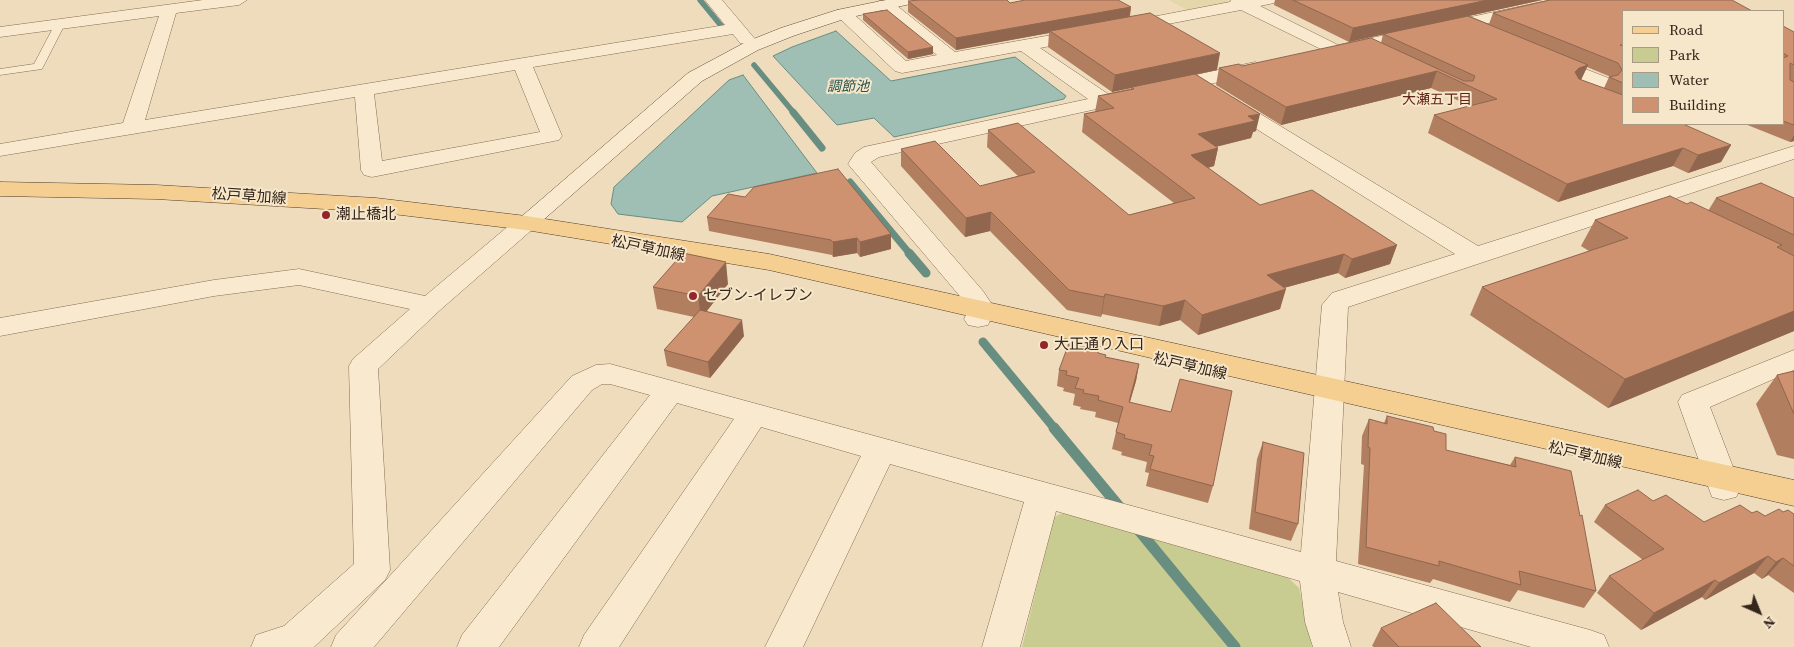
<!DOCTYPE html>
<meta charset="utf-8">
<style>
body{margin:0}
#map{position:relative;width:1794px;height:647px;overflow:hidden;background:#eedcbc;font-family:"Source Serif 4",serif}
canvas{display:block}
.legend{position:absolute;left:1622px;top:10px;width:162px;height:115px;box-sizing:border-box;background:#f6e7cb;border:1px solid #a99a85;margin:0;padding:6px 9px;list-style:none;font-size:15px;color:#35261b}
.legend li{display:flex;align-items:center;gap:10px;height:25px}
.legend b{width:25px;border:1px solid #a99a85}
.north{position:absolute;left:1734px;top:587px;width:50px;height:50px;-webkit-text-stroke:4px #f6e7cb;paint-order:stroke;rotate:136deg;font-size:14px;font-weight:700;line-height:20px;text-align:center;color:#35261b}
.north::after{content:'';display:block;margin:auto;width:18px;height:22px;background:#35261b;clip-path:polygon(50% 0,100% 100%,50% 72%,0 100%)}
</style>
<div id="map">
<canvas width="1794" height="647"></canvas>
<ul class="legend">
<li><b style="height:6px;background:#f4cf91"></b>Road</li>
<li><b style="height:14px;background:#c9cc90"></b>Park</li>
<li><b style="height:14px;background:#a0bfb4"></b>Water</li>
<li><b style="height:14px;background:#ce9270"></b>Building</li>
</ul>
<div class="north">N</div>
</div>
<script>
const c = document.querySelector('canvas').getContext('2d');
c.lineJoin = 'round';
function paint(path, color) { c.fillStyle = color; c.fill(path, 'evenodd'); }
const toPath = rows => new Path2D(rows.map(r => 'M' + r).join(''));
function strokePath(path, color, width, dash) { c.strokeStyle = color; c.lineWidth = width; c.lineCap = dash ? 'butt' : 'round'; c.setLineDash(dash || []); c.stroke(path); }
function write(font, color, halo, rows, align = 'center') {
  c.font = font + ' "Source Serif 4","Noto Sans JP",serif'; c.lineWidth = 4; c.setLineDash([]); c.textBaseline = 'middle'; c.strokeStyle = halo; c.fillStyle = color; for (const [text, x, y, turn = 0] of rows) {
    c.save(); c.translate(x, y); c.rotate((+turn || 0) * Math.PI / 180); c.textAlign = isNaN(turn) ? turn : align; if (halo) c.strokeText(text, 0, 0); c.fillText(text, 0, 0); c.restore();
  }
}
paint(toPath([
 [1169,0,1227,0,1230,2,1187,10]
]), '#e4d7a9');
paint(toPath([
 [1068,511,1283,573,1299,588,1312,647,1022,647,1054,517]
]), '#c9cc90');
const water = toPath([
 [836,31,891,81,1015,57,1066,96,1064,99,894,137,874,118,837,125,773,56,792,47,836,31],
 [743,75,817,173,712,196,682,222,618,214,611,204,614,187,729,80,743,75]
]);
paint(water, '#a0bfb4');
strokePath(water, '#688d81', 1);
strokePath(toPath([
 [700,0,723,28],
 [754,65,794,113]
]), '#688d81', 5.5);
strokePath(toPath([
 [793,112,822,148],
 [850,182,910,254]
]), '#688d81', 7);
strokePath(toPath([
 [909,253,926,273],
 [983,342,1055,429]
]), '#688d81', 9);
strokePath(toPath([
 [1054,428,1122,510],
 [1137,528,1235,647]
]), '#688d81', 11);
const lane = toPath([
 [60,21,65,24,42,69,0,75,0,69,34,64,55,24,60,21]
]);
const street = toPath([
 [203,0,247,0,239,5,176,13,145,120,725,25,705,0,722,0,755,39,752,43,746,44,740,43,733,34,533,67,562,136,559,140,372,177,364,175,361,170,355,97,0,156,0,144,123,123,159,16,0,37,0,27,203,0],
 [515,70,540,132,382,161,374,94,515,70],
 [1231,0,1276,0,1274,3,1260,6,1338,45,1551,0,1582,0,1574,5,1335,56,1241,10,1126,32,1120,31,1117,27,1120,23,1126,22,1230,2,1231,0],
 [879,1,891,1,955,52,1086,29,1092,30,1095,34,1092,38,1040,48,1108,94,1255,62,1262,64,1264,68,1262,72,1255,74,879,157,871,162,983,291,995,309,988,325,978,327,968,325,964,319,969,309,964,301,848,164,855,153,864,147,1088,99,1021,51,902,73,895,71,835,14,837,10,849,10,906,61,937,55,879,7,877,4,879,1],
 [1549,55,1611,79,1614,83,1611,87,1597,91,1623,102,1623,115,1572,94,1569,90,1572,86,1586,82,1543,64,1540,60,1543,56,1549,55],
 [1227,96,1234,98,1478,246,1794,146,1794,159,1348,307,1336,561,1590,630,1604,635,1609,647,1531,647,1338,592,1343,622,1351,647,1313,647,1305,622,1300,581,1056,511,1020,647,982,647,1024,502,890,464,803,647,765,647,861,456,761,427,619,647,579,647,584,635,734,419,677,403,499,647,457,647,462,635,650,395,610,384,602,384,592,390,374,647,331,647,336,635,572,376,596,365,610,364,1301,552,1322,305,1332,293,1455,254,1220,106,1217,102,1220,98,1227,96],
 [526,216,534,218,538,223,534,228,439,311,378,369,390,570,385,580,314,647,251,647,256,635,284,626,354,564,349,366,353,359,410,309,299,285,214,296,0,336,0,318,214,280,299,269,425,296,518,218,526,216],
 [1794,350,1794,370,1710,407,1741,488,1736,497,1724,500,1712,497,1678,402,1682,395,1794,350]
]);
const secondary = toPath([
 [886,0,917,0,915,3,847,18,793,36,758,50,702,81,534,228,526,230,518,228,514,223,688,73,746,42,781,28,837,10,886,0]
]);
const primary = toPath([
 [0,182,156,185,376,198,526,216,769,254,1794,480,1794,506,769,270,526,230,376,212,156,199,0,196,0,182]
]);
strokePath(lane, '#866c55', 1);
strokePath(street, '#866c55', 1);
strokePath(secondary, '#674d39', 1);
strokePath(primary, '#533b2a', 1);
paint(lane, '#f9eacf');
paint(street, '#f9eacf');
paint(secondary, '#f9eacf');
paint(primary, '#f4cf91');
paint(toPath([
 [1275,0,1542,0,1469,16,1489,24,1493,13,1623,11,1623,124,1731,145,1721,162,1688,173,1673,166,1558,202,1428,133,1434,115,1470,106,1431,88,1281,125,1216,85,1219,68,1242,66,1381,43,1383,34,1349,42,1274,5],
 [1587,67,1611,77,1609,77,1604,88,1581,80],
 [908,1,1010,3,1131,7,1130,17,1217,70,1196,74,1256,131,1253,132,1251,138,1216,147,1218,148,1214,166,1208,168,1260,205,1397,245,1390,264,1345,278,1338,273,1284,288,1280,309,1198,335,1180,320,1159,326,1102,314,1101,317,1067,310,990,231,965,237,901,166,901,149,980,186,1018,176,987,147,988,130,1129,215,1174,203,1082,132,1084,114,1095,112,1098,96,1131,89,1131,88,1112,92,1048,47,1049,33,956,50,908,12],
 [863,14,933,54,908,59,863,20],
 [1783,26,1794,32,1794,141,1790,142,1745,124,1783,124],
 [1716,198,1794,198,1794,331,1608,408,1470,315,1482,287,1589,251,1581,246,1595,220,1687,204,1708,211],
 [707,217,891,234,891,249,860,257,857,253,833,257,832,255,709,231],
 [728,284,707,311,744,336,710,378,667,366,664,350,694,317,657,309,653,287],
 [1099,353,1106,357,1139,364,1136,381,1130,402,1213,486,1208,503,1146,486,1149,473,1145,472,1147,462,1121,455,1122,452,1112,449,1118,423,1095,417,1096,412,1080,409,1081,407,1073,405,1075,394,1063,391,1064,388,1057,386,1059,370],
 [1794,371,1794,459,1777,455,1756,404,1777,375],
 [1387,416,1434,431,1446,450,1510,465,1515,457,1580,516,1596,591,1584,608,1518,590,1510,602,1433,579,1430,583,1358,564,1364,465,1361,464,1362,436,1369,419,1384,423],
 [1263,442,1298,524,1291,541,1249,529,1257,459],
 [1653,501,1704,522,1752,513,1765,516,1783,512,1794,514,1794,593,1768,575,1762,579,1754,573,1705,600,1702,597,1641,630,1597,593,1609,576,1643,560,1594,522,1605,505],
 [1381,628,1481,647,1374,647,1372,646]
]), '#b17e60');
paint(toPath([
 [1488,0,1542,0,1349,42,1353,28],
 [1131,7,1129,18,1050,31,1049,33,956,50,956,38],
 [933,47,933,54,908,59,908,52],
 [1220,53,1217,70,1112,92,1115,75],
 [1588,65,1580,82,1575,72,1579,68],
 [1437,71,1431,88,1281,125,1286,107],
 [1260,114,1256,131,1253,132,1251,138,1194,152,1198,134,1248,116],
 [1794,135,1794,141,1790,142],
 [1731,145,1721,162,1688,173,1698,155],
 [1218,148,1214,166,1188,173,1191,155],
 [1683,148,1673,166,1558,202,1567,184],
 [991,212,990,231,965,237,966,218],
 [891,234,891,249,860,257,860,242],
 [857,238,857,253,833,257,833,242],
 [1397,245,1390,264,1345,278,1352,259],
 [1344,254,1338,273,1262,294,1267,275],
 [726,262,728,284,701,318,698,296],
 [1286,289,1280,309,1198,335,1202,315],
 [1105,294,1102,314,1101,317,1104,297],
 [1185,300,1180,320,1159,326,1163,306],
 [1794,311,1794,331,1608,408,1625,379],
 [742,320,744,336,710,378,708,362],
 [1139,364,1136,381,1125,418,1129,402],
 [1768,556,1754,573,1705,600,1719,583],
 [1783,558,1768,575,1762,579,1776,562],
 [1715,580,1702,597,1641,630,1654,613]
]), '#90664e');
const building = toPath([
 [920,0,1007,0,1010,3,1025,0,1118,0,1131,7,956,38,908,1,920,0],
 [1293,0,1488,0,1353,28,1293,0],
 [1550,0,1732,0,1752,11,1623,11,1623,45,1620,45,1623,46,1623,83,1609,77,1618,75,1622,70,1618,63,1493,13,1550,0],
 [887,10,933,47,908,52,863,14,887,10],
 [1150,13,1220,53,1115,75,1050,31,1150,13],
 [1468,16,1588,65,1579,68,1575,72,1579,79,1623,95,1623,124,1683,124,1731,145,1698,155,1683,148,1567,184,1434,115,1497,99,1437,71,1286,107,1219,68,1239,64,1242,66,1371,38,1464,81,1473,81,1475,76,1383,34,1468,16],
 [1783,26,1794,32,1794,65,1790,63,1790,80,1794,82,1794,125,1783,121,1783,58,1788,56,1783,53,1783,26],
 [1195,74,1260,114,1248,116,1255,121,1198,134,1218,148,1191,155,1193,157,1260,205,1312,190,1397,245,1352,259,1344,254,1267,275,1286,289,1202,315,1185,300,1163,306,1105,294,1104,297,1069,290,991,212,966,218,901,149,935,141,980,186,1035,172,988,130,1018,123,1129,215,1195,198,1084,114,1114,108,1098,96,1134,89,1132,87,1195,74],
 [838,169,891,234,860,242,857,238,833,242,831,240,707,217,728,194,745,197,754,187,838,169],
 [1761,183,1794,198,1794,235,1716,198,1761,183],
 [1670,196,1687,204,1691,202,1782,245,1777,247,1794,256,1794,311,1625,379,1482,287,1628,238,1595,220,1670,196],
 [683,253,726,262,698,296,653,287,683,253],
 [700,310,742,320,708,362,664,350,700,310],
 [1069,343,1099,350,1098,353,1106,355,1105,357,1139,364,1129,402,1171,412,1180,379,1232,391,1213,486,1150,469,1154,456,1149,455,1152,445,1124,438,1125,435,1116,432,1123,407,1098,400,1099,396,1083,393,1084,390,1075,388,1079,378,1066,375,1067,371,1059,370,1069,343],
 [1794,371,1794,414,1777,375,1794,371],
 [1387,416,1433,427,1434,431,1446,434,1446,450,1516,467,1515,457,1571,471,1580,516,1582,515,1596,591,1519,571,1521,585,1439,561,1439,566,1366,547,1370,448,1368,447,1369,419,1387,424,1387,416],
 [1263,442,1304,453,1298,524,1255,512,1263,442],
 [1638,490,1653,501,1666,495,1704,522,1740,505,1752,513,1757,511,1765,516,1779,509,1783,512,1788,510,1794,514,1794,566,1783,558,1776,562,1768,556,1719,583,1715,580,1654,613,1609,576,1664,549,1605,505,1638,490],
 [1436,603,1481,647,1399,647,1381,628,1436,603]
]);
paint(building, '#ce9270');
strokePath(building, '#90664e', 1);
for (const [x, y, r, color] of [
 [326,215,5,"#96242b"],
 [693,296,5,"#96242b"],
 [1044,345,5,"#96242b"]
]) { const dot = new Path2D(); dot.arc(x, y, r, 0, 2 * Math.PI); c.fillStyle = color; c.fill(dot); strokePath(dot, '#f6e7cb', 2); }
write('italic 14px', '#295550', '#f6e7cb', [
 ["調節池",848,87]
]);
write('14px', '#622419', '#f6e7cb', [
 ["大瀬五丁目",1437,100]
]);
write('15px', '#35261b', '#f6e7cb', [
 ["松戸草加線",249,197,4],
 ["松戸草加線",648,249,12],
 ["松戸草加線",1190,367,13],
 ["松戸草加線",1585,456,13]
]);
write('15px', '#35261b', '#f6e7cb', [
 ["潮止橋北",336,215],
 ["セブン-イレブン",703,296],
 ["大正通り入口",1054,345]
], 'left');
</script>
